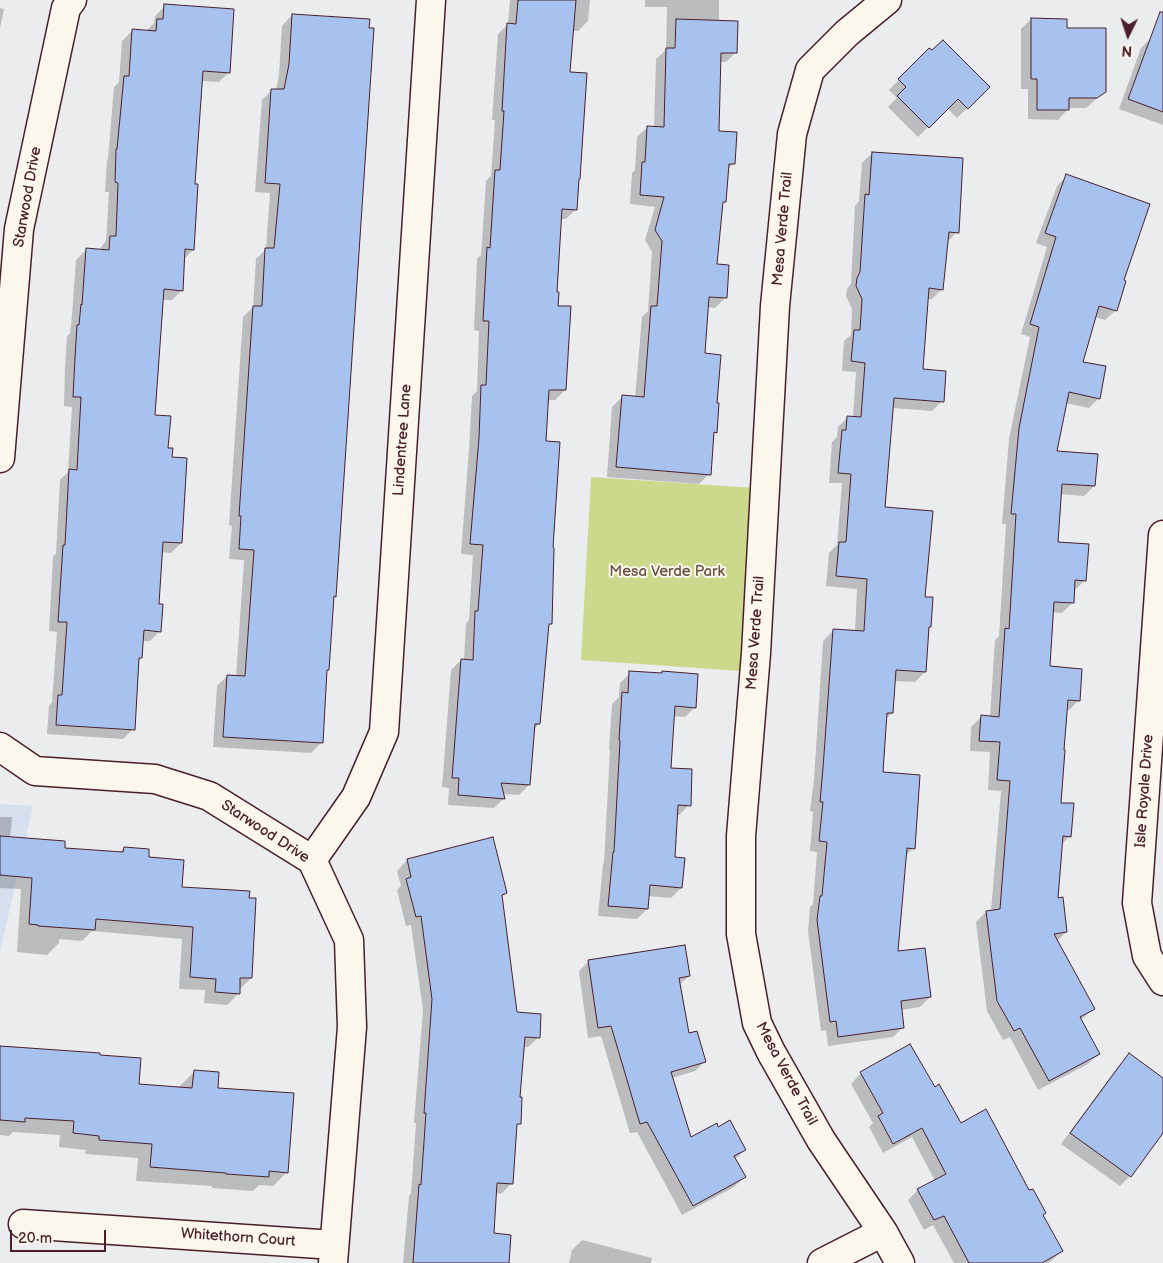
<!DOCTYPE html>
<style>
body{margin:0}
#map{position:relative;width:1163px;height:1263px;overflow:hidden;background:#eaeced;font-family:"Balsamiq Sans",sans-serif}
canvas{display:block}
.north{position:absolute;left:1103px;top:10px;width:50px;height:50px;-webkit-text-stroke:4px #fbf7ec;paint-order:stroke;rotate:184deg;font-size:14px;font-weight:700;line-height:20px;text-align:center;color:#4a1f2b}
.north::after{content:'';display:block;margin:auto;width:18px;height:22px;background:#4a1f2b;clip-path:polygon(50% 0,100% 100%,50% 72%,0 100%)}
.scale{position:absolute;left:10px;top:1230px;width:96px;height:22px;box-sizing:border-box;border:2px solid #4a1f2b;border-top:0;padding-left:6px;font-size:15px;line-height:18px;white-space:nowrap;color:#4a1f2b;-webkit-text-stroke:4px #fbf7ec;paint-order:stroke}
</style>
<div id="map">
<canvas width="1163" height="1263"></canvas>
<div class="north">N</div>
<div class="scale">20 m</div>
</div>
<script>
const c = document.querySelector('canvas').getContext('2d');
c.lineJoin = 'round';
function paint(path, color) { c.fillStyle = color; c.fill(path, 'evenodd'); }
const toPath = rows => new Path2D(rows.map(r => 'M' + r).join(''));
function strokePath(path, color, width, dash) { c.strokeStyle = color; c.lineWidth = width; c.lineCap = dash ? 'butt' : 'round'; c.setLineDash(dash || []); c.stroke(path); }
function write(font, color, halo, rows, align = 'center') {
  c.font = font + ' "Balsamiq Sans",sans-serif'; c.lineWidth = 4; c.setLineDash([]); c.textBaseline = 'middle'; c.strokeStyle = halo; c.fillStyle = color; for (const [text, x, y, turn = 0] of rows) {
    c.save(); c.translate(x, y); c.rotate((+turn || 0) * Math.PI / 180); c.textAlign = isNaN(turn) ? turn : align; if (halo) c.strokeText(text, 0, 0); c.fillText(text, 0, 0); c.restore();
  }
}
paint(toPath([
 [0,804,33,806,0,952]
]), '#d6dfee');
paint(toPath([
 [591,477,755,488,741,671,581,660]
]), '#ccd98c');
paint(toPath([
 [510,0,590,0,588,21,578,31,572,31,569,73,578,180,576,209,566,219,560,219,556,293,565,390,555,400,547,400,545,442,551,549,550,624,548,626,539,724,533,730,529,785,519,795,503,794,504,798,494,808,448,805,449,788,442,787,451,670,461,660,464,661,466,623,469,620,473,555,461,554,469,449,472,396,477,391,479,331,474,330,477,259,481,255,486,181,491,176,495,120,492,120,498,34,508,24],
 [645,0,719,0,719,21,736,52,726,62,720,62,718,132,733,164,727,170,725,201,721,205,716,265,725,298,715,308,707,307,704,355,715,432,712,436,709,474,699,484,607,477,612,407,622,397,635,398,642,317,648,311,652,252,645,240,655,207,630,204,632,173,635,170,637,137,648,127,654,127,656,59,666,50,667,7,645,7],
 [165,6,229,72,219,82,201,81,193,185,193,250,184,259,182,290,172,300,162,300,153,417,171,458,181,543,171,553,161,552,158,605,160,631,150,641,142,641,141,657,138,661,133,729,123,739,47,734,49,706,52,702,57,632,49,631,53,556,56,554,60,480,68,472,72,407,64,406,65,368,67,336,70,334,72,315,76,260,86,250,100,251,101,247,106,241,109,192,105,192,107,160,108,159,114,87,119,82,122,41,132,31,147,32,147,30,154,23,155,16],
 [0,8,4,9,0,28],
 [292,15,335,596,332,599,326,671,321,743,311,753,213,747,217,686,227,676,236,677,244,560,229,559,232,526,229,525,243,317,253,307,256,259,266,249,270,193,255,192,262,100,272,90,276,90,279,75,282,26],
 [1031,19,1104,91,1094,101,1086,108,1068,108,1068,109,1058,120,1028,119,1028,89,1021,89,1021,29],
 [1151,38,1163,42,1163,125,1119,109,1141,48],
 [929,49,989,87,957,118,947,108,918,137,888,107,897,98,889,90],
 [872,153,957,232,947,242,942,289,932,299,927,299,921,370,942,401,932,411,892,408,883,508,924,598,930,626,928,628,925,672,915,682,894,681,892,713,886,719,882,773,913,848,905,857,897,953,930,997,920,1007,901,1010,903,1027,893,1037,828,1046,826,1030,821,1031,808,931,810,907,813,904,817,852,810,851,813,812,810,811,814,779,823,641,833,631,855,632,857,589,826,586,829,553,837,545,842,483,829,483,832,442,837,437,838,427,848,417,853,417,856,372,842,371,844,341,851,335,852,309,846,296,847,289,851,284,855,206,859,201,862,163],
 [1067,176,1122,281,1116,310,1105,320,1094,317,1081,363,1099,398,1089,408,1065,403,1055,452,1096,456,1094,486,1084,496,1060,494,1057,544,1085,580,1075,590,1073,590,1072,603,1062,613,1052,612,1048,668,1079,700,1069,710,1066,710,1060,804,1070,836,1061,845,1057,899,1066,932,1057,941,1093,1009,1080,1021,1098,1054,1088,1064,1038,1090,1010,1037,1003,1040,987,1011,976,922,986,912,991,911,1001,791,988,790,990,752,970,751,971,727,981,717,990,717,995,640,999,636,1006,524,1002,524,1009,439,1030,337,1021,334,1047,247,1036,243,1057,186],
 [630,673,695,707,685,717,673,716,670,769,689,805,679,815,676,815,674,858,681,888,671,898,648,896,647,909,637,919,598,916,603,864,604,862,610,750,609,750,612,704,619,697,620,683],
 [0,817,12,817,10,838,63,849,119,853,124,848,147,858,181,888,251,978,239,990,239,993,227,1005,204,1003,205,990,179,989,182,939,92,931,82,941,59,939,59,943,47,955,17,952,21,889,0,888],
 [407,860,506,893,501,898,516,1013,539,1037,528,1047,523,1047,519,1098,519,1123,516,1127,512,1183,501,1194,495,1193,492,1234,507,1263,403,1263,409,1196,411,1193,416,1123,414,1123,423,1010,411,925,406,926,397,890,401,886,397,871],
 [589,961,689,976,679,985,688,1035,705,1061,695,1071,672,1078,691,1139,718,1129,745,1150,735,1159,744,1177,734,1187,682,1215,637,1132,630,1133,601,1036,588,1038,579,971],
 [910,1046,934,1089,960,1124,1042,1215,1062,1251,1051,1261,1048,1263,954,1263,933,1225,924,1230,908,1200,918,1190,935,1181,912,1137,883,1153,869,1127,873,1123,851,1084,861,1073],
 [0,1047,99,1056,137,1085,180,1088,180,1086,194,1072,216,1090,287,1172,273,1186,259,1185,253,1191,212,1188,212,1186,136,1181,138,1158,85,1154,86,1150,59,1147,60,1135,13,1132,9,1136,0,1135],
 [1129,1055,1163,1083,1163,1131,1130,1176,1120,1186,1061,1144,1119,1065],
 [582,1240,652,1258,651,1263,569,1263,572,1250]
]), '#0003');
const building = toPath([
 [518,0,576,0,570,72,587,73,580,179,579,179,577,210,562,209,557,292,559,292,558,306,571,306,566,390,549,390,546,441,560,442,553,547,554,548,552,624,549,624,540,724,535,724,530,785,501,783,505,799,458,795,459,778,452,778,461,659,473,660,475,611,478,611,483,545,470,544,479,438,481,385,486,385,489,321,483,321,487,247,490,248,495,170,500,170,504,111,502,111,507,23,516,24,518,0],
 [164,4,234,9,230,73,203,71,195,184,198,184,194,250,185,249,183,291,164,289,155,415,171,416,168,448,173,448,172,457,187,458,182,543,163,542,159,604,163,604,161,632,144,630,142,658,139,658,135,730,56,725,58,695,62,695,67,622,58,622,63,545,65,545,69,469,77,470,81,397,73,397,75,357,77,325,79,325,81,304,82,305,86,248,109,250,110,236,116,236,118,183,115,182,116,149,117,149,124,76,129,76,132,29,156,31,157,19,163,19,164,4],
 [1160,12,1163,12,1163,112,1128,99,1160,12],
 [292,14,370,19,369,28,374,28,336,597,334,596,329,670,327,670,323,743,223,737,227,675,245,676,254,550,239,549,241,516,239,516,253,306,262,306,265,248,274,248,280,184,265,183,271,89,284,89,289,64,292,14],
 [1031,18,1067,19,1067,28,1106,28,1106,92,1097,98,1069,98,1069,110,1037,110,1037,79,1031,79,1031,18],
 [676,19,738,21,737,53,721,53,719,131,737,132,735,164,729,164,726,202,723,202,717,264,729,265,727,298,709,297,705,353,721,355,717,403,719,403,717,433,714,432,711,475,616,467,622,395,644,397,651,306,657,306,662,241,655,230,664,197,640,195,642,162,645,162,647,126,664,127,666,48,675,48,676,19],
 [943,40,990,87,968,109,958,99,929,128,897,96,906,87,898,79,929,48,932,50,943,40],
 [872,152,963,158,959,233,949,232,943,290,929,288,923,369,946,371,944,402,894,398,885,507,933,511,925,597,933,597,931,627,929,627,926,672,896,670,893,713,887,713,883,772,920,775,915,849,907,848,898,951,925,948,931,997,901,1001,904,1028,838,1037,836,1021,830,1022,817,920,820,896,822,896,827,842,819,841,823,802,820,802,823,768,833,629,864,631,867,579,836,576,839,542,846,542,851,474,838,473,842,430,846,430,847,416,861,417,865,363,851,361,854,330,860,330,862,299,856,286,857,278,860,272,865,194,869,195,872,152],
 [1066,174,1150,204,1124,280,1126,281,1117,311,1099,306,1083,362,1106,366,1100,399,1069,392,1057,451,1098,454,1095,486,1062,484,1058,542,1089,544,1086,581,1075,580,1074,603,1054,602,1050,666,1082,669,1080,701,1068,700,1064,750,1065,750,1061,803,1074,803,1071,837,1063,836,1058,898,1063,897,1067,932,1054,934,1095,1009,1080,1017,1100,1054,1049,1081,1020,1028,1014,1031,997,1001,986,911,1000,909,1010,781,997,780,1000,742,979,741,981,715,999,717,1005,628,1009,629,1016,514,1011,514,1019,428,1039,327,1030,324,1056,237,1045,233,1066,174],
 [629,671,662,673,662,671,698,674,696,708,675,706,671,768,692,769,691,806,678,805,675,857,685,858,682,888,650,885,648,909,608,906,613,852,614,852,620,741,619,740,622,692,628,693,629,671],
 [0,836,65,841,65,848,123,852,124,847,149,849,149,857,184,860,182,887,250,891,249,898,256,898,252,978,240,978,240,994,215,992,216,979,190,977,193,927,96,919,95,930,38,926,38,925,29,924,32,878,0,875,0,836],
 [493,837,507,893,502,895,517,1012,541,1014,540,1038,525,1037,520,1097,522,1097,521,1124,517,1124,513,1184,497,1183,494,1233,511,1235,509,1263,413,1263,419,1184,421,1185,426,1113,424,1113,432,999,421,916,416,917,406,879,411,877,407,859,493,837],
 [685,945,690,976,679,978,689,1033,697,1031,706,1062,671,1072,691,1137,717,1123,718,1127,730,1120,746,1150,734,1156,746,1177,693,1206,647,1122,640,1124,611,1026,598,1028,588,960,685,945],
 [910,1044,935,1087,939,1084,961,1123,986,1109,1029,1190,1033,1189,1046,1213,1043,1215,1063,1251,1042,1263,969,1263,944,1216,934,1220,917,1189,946,1174,922,1128,893,1144,878,1116,883,1113,860,1072,910,1044],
 [0,1046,100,1053,100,1055,141,1058,139,1084,192,1088,194,1070,219,1072,218,1088,294,1093,288,1173,269,1171,269,1177,226,1174,226,1173,150,1167,152,1144,99,1140,99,1136,73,1133,74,1121,25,1118,25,1122,0,1120,0,1046],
 [1129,1053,1163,1078,1163,1133,1131,1177,1070,1133,1129,1053]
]);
paint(building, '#a7c2ef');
strokePath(building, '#4a1f2b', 1);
const street = toPath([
 [887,0,847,33,810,70,792,134,775,306,756,653,741,836,741,934,757,1023,771,1052,821,1140,883,1232,900,1263],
 [0,458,19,229,66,8,72,0],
 [1163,535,1137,903,1147,956,1163,981],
 [0,747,35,771,155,779,209,796,312,860,349,940,352,1027,333,1263],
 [312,860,356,797,384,732,431,0],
 [23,1224,334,1245],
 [822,1263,883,1232]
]);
strokePath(street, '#4a1f2b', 31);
strokePath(street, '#fbf7ec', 28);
write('15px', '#4a1f2b', '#fbf7ec', [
 ["Starwood Drive",28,197,-80],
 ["Mesa Verde Trail",783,229,-85],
 ["Lindentree Lane",403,440,-86],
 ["Mesa Verde Trail",756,633,-86],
 ["Isle Royale Drive",1145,791,-86],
 ["Starwood Drive",265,832,33],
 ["Mesa Verde Trail",786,1074,62],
 ["Whitethorn Court",238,1238,4]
]);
write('15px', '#6a4e43', '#fbf7ec', [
 ["Mesa Verde Park",667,572]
]);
</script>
